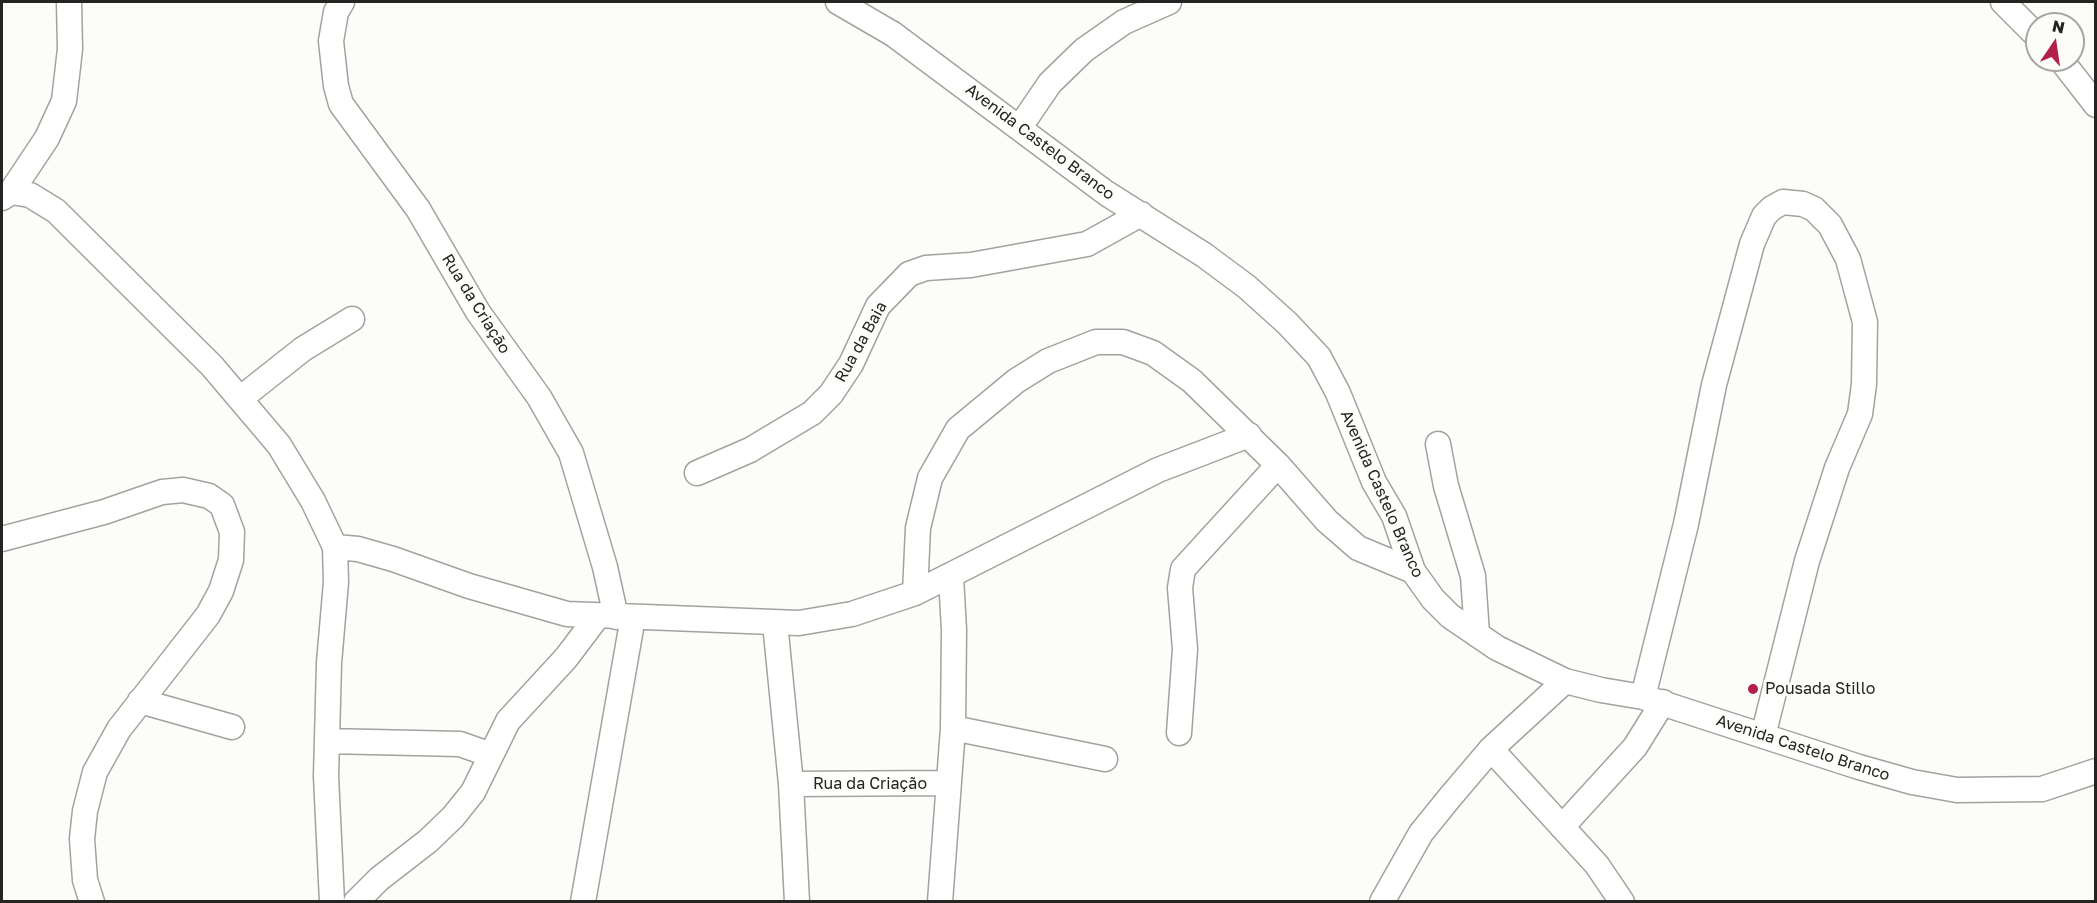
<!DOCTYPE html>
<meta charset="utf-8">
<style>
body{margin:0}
#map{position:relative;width:2097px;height:903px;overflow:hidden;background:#fcfcf8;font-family:"Golos Text",sans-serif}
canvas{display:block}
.frame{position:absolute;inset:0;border:3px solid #252423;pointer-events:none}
.north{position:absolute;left:2025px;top:12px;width:60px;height:60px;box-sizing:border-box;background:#fcfcf8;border:2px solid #a6a6a3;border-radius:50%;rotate:13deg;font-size:16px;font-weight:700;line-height:24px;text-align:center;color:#252423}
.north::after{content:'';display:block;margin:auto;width:21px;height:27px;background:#b1204a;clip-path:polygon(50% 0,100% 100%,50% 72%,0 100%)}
</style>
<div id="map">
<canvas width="2097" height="903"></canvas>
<div class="frame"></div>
<div class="north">N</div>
</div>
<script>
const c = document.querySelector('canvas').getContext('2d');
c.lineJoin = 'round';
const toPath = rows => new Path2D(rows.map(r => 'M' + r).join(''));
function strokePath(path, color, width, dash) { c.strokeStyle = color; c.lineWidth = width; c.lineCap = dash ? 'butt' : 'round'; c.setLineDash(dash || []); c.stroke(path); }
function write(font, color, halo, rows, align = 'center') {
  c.font = font + ' "Golos Text",sans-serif'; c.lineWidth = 6; c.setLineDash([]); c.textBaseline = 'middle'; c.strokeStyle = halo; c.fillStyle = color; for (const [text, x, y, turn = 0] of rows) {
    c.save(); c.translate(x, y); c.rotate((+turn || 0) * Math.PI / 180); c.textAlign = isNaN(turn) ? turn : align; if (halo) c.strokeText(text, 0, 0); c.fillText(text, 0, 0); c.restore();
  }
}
const minor = toPath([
 [342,2,336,12,331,41,336,86,341,104,418,209,478,312,539,397,571,453,605,567,616,617],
 [838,2,893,34,1106,193,1204,255,1247,287,1287,323,1319,357,1338,393,1374,482,1394,516,1413,571,1433,599,1450,616,1497,648,1565,681,1601,690,1643,697,1859,767,1912,782,1957,790,2042,789,2096,771],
 [2003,2,2037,36],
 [2061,60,2096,105],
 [1020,127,1050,83,1084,50,1124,22,1169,2],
 [11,192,47,138,64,101,70,49,69,2],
 [2,198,11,192,30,195,56,211,212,366,279,445,313,501,335,547,336,582,329,663,326,776,332,902],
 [241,398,303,349,352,319],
 [1438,444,1446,486,1473,576,1477,634],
 [697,473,750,450,812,413,831,394,851,364,878,306,909,274,926,268,971,265,1087,244,1141,214],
 [2,539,104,512,162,492,183,490,209,496,222,505,232,532,231,560,221,591,208,615,119,729,95,772,85,811,82,839,85,880,92,902],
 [335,547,358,549,393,559,469,586,567,614,799,623,852,614,915,593,1158,470,1249,435],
 [915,593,918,528,930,478,958,429,1016,381,1048,361,1096,342,1123,342,1153,353,1192,381,1278,465,1327,521,1358,548,1413,571],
 [775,623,791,784,797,902],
 [1643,697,1686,524,1714,385,1752,244,1764,216,1772,208,1783,202,1803,204,1814,209,1830,225,1848,259,1865,322,1864,384,1860,414,1837,468,1807,561,1763,736],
 [140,701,232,727],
 [953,728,1105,759],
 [1179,733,1185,649,1180,588,1183,569,1278,465],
 [327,741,460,744,491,755],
 [1491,749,1597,865,1622,902],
 [791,784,948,783],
 [1562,827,1635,747,1663,702],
 [356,902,379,879,428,841,453,817,473,792,508,721,566,658,597,617],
 [583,902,633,617],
 [940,902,953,728,954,630,951,577],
 [1382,902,1421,833,1451,796,1491,749,1565,681]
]);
strokePath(minor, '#a3a29f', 27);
strokePath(minor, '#fff', 24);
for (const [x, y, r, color] of [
 [1753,689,6,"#b1204a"]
]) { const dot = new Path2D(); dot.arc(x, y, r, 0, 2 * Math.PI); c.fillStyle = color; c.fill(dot); strokePath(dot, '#fcfcf8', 2); }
write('16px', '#252423', '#fcfcf8', [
 ["Avenida Castelo Branco",1040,142,37],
 ["Rua da Criação",476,304,58],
 ["Rua da Baia",861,342,-61],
 ["Avenida Castelo Branco",1382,494,66],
 ["Avenida Castelo Branco",1803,748,18],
 ["Rua da Criação",870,784]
]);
write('16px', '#252423', '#fcfcf8', [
 ["Pousada Stillo",1765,689]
], 'left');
</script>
